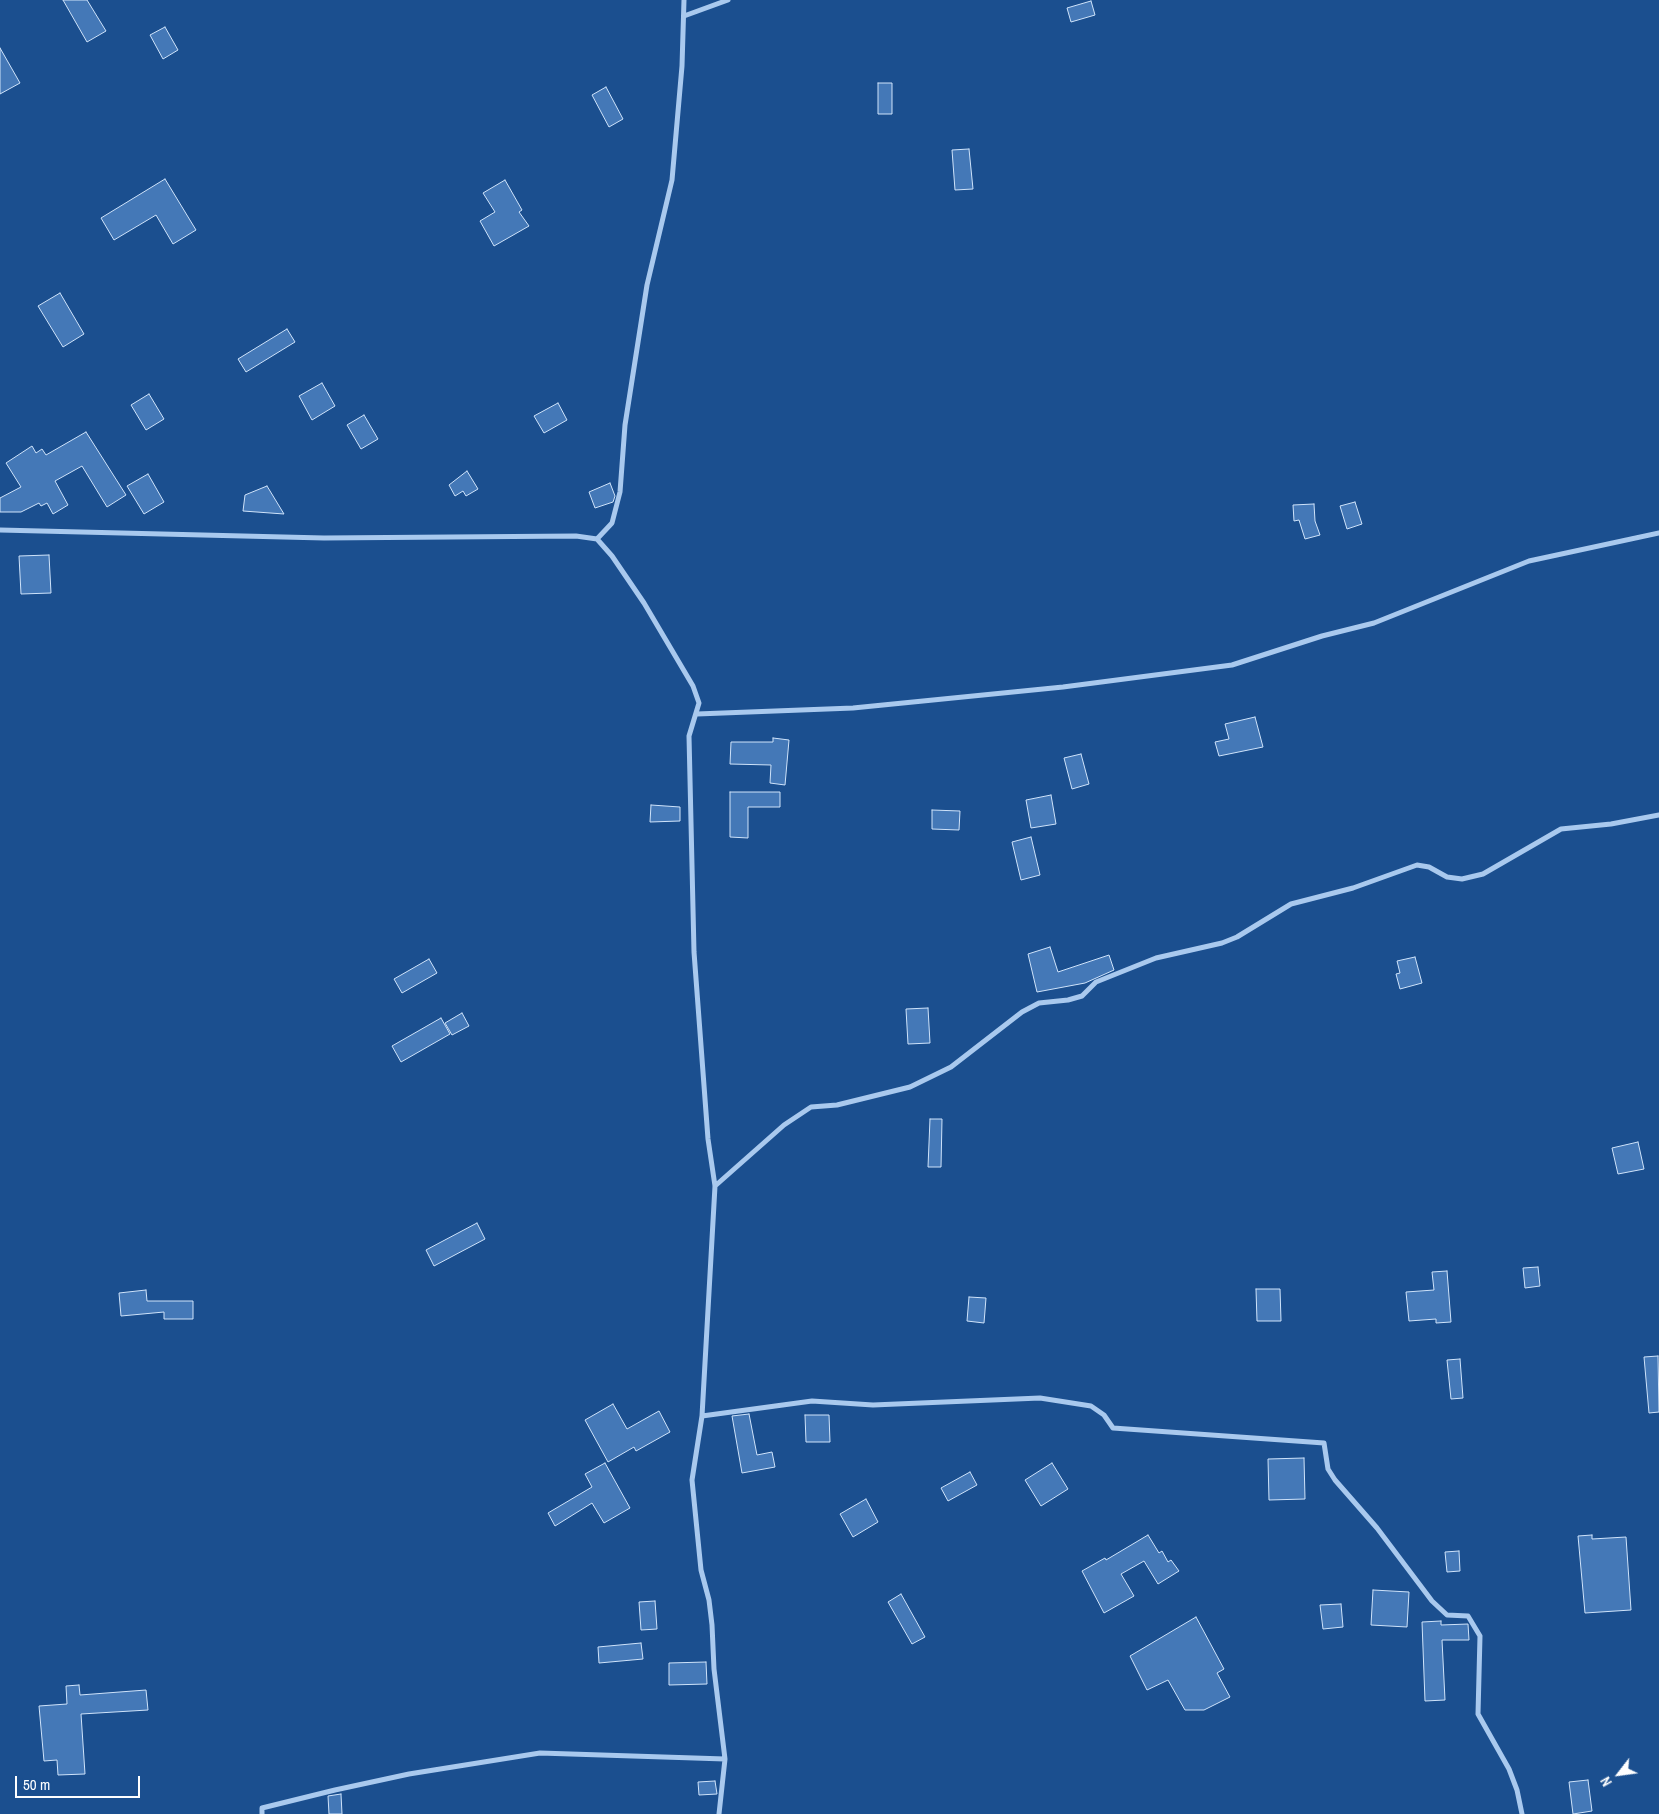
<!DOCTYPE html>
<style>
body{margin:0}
#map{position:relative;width:1659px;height:1814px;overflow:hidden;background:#1b4f8f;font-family:"Archivo Narrow",sans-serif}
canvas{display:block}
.north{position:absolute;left:1594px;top:1749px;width:50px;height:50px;-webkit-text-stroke:4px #1b4f8f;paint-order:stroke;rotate:240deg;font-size:14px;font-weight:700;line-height:20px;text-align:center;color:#fff}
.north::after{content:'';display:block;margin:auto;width:18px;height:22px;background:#fff;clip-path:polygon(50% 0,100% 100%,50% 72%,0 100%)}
.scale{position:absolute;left:15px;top:1776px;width:125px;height:22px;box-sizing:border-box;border:2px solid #fff;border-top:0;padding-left:6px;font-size:15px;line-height:18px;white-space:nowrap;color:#fff;-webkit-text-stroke:4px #1b4f8f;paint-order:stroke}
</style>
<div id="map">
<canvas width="1659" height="1814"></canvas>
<div class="north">N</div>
<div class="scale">50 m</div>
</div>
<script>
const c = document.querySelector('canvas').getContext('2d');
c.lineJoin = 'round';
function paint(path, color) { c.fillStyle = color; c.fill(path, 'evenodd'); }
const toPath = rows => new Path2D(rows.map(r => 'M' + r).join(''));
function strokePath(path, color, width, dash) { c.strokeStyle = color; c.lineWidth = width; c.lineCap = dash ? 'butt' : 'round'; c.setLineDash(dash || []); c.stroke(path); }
const building = toPath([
 [63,0,87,0,106,31,87,42,63,0],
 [1091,1,1095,15,1071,22,1067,8,1091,1],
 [165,27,178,50,163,59,150,35,165,27],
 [0,48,20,83,0,94,0,48],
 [878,83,892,83,892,114,878,114,878,83],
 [606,87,623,119,609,127,592,95,606,87],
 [969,149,973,189,955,190,952,150,969,149],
 [165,179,196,230,173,244,156,215,114,240,101,218,165,179],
 [505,180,522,210,519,212,529,226,494,246,480,221,495,212,483,193,505,180],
 [60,293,84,334,63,347,38,306,60,293],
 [287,329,295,342,246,372,238,359,287,329],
 [322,383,335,406,312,420,299,396,322,383],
 [149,394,164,419,146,430,131,405,149,394],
 [558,403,567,420,544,433,534,416,558,403],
 [364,415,378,439,361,449,347,425,364,415],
 [86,432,126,495,107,507,82,466,55,481,68,505,53,514,47,503,41,506,39,503,21,512,0,512,0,498,21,487,6,463,32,446,36,453,42,449,46,455,86,432],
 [467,471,478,489,466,496,463,491,455,496,449,485,467,471],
 [148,474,164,502,144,514,127,486,148,474],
 [610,483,615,496,613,502,595,508,589,492,610,483],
 [267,486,284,514,243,511,245,495,267,486],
 [1355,502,1362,524,1347,529,1340,506,1355,502],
 [1314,504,1315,521,1320,535,1305,539,1299,520,1294,521,1293,505,1314,504],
 [49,555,51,593,21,594,19,556,49,555],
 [1255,717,1263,747,1219,756,1215,742,1229,739,1225,724,1255,717],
 [773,738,789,740,785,785,770,783,771,765,730,764,731,742,773,742,773,738],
 [1081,754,1089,784,1072,789,1064,758,1081,754],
 [730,792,780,792,780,807,748,807,748,838,730,837,730,792],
 [1051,795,1056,824,1031,828,1026,800,1051,795],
 [651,805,680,807,680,821,650,822,651,805],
 [932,810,960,811,959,830,932,829,932,810],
 [1031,837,1040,875,1021,880,1012,842,1031,837],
 [1050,947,1058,972,1109,955,1114,970,1085,983,1037,992,1028,954,1050,947],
 [1415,957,1422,983,1400,989,1396,974,1400,973,1397,961,1415,957],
 [429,959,437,973,402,993,394,979,429,959],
 [928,1008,930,1043,908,1044,906,1009,928,1008],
 [462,1013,469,1026,452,1035,445,1023,462,1013],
 [441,1018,450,1034,401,1062,392,1046,441,1018],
 [930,1119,942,1119,941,1167,928,1167,930,1119],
 [1638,1142,1644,1169,1618,1174,1612,1148,1638,1142],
 [477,1223,485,1239,434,1266,426,1250,477,1223],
 [1538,1267,1540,1286,1525,1288,1523,1268,1538,1267],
 [1447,1271,1451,1322,1436,1323,1436,1319,1409,1321,1406,1292,1434,1290,1432,1272,1447,1271],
 [1256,1289,1280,1289,1281,1321,1257,1321,1256,1289],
 [146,1290,147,1301,193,1301,193,1319,164,1319,164,1312,121,1316,119,1293,146,1290],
 [969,1297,986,1298,984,1323,967,1321,969,1297],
 [1658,1356,1659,1412,1649,1413,1644,1357,1658,1356],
 [1460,1359,1463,1398,1451,1399,1447,1360,1460,1359],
 [613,1404,627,1429,659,1411,670,1432,636,1451,634,1447,608,1462,585,1420,613,1404],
 [749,1414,757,1455,772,1452,775,1467,742,1473,732,1416,749,1414],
 [805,1415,829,1415,830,1442,806,1442,805,1415],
 [1304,1458,1305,1499,1269,1500,1268,1459,1304,1458],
 [605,1463,630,1508,604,1523,592,1503,555,1526,548,1513,592,1487,585,1474,605,1463],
 [1052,1463,1068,1489,1041,1506,1025,1480,1052,1463],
 [970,1472,977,1485,948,1501,941,1488,970,1472],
 [866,1499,878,1522,853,1537,840,1514,866,1499],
 [1148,1535,1159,1553,1162,1551,1168,1562,1171,1560,1179,1571,1158,1584,1144,1561,1121,1574,1134,1596,1104,1613,1082,1571,1105,1558,1106,1560,1148,1535],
 [1592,1535,1592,1539,1626,1537,1631,1610,1585,1613,1578,1536,1592,1535],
 [1459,1551,1460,1571,1447,1572,1445,1552,1459,1551],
 [1373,1590,1409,1592,1407,1627,1371,1625,1373,1590],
 [901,1594,925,1637,912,1644,888,1602,901,1594],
 [655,1601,657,1629,641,1630,639,1602,655,1601],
 [1341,1604,1343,1627,1323,1629,1320,1605,1341,1604],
 [1196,1617,1224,1669,1217,1673,1230,1697,1204,1710,1185,1710,1168,1680,1147,1690,1130,1656,1196,1617],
 [1441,1621,1441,1625,1468,1624,1469,1640,1442,1640,1445,1700,1425,1701,1422,1622,1441,1621],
 [641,1643,643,1659,599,1663,598,1647,641,1643],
 [706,1662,707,1684,669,1685,669,1663,706,1662],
 [79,1685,80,1695,146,1690,148,1710,81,1714,85,1774,58,1775,57,1760,44,1761,39,1706,67,1704,66,1686,79,1685],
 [1588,1780,1592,1811,1573,1814,1569,1782,1588,1780],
 [715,1781,717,1794,699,1795,698,1782,715,1781],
 [341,1794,342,1814,329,1814,328,1796,341,1794]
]);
paint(building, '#4478b7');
strokePath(building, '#cfe3fa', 1);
strokePath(toPath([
 [684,0,682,66,672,180,647,285,625,425,620,492,612,523,597,539,612,556,644,603,693,686,699,703,689,736,694,952,708,1139,715,1186,702,1416,692,1480,701,1570,709,1600,712,1625,714,1669,725,1759,719,1814],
 [684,16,728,0],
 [0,530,324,538,576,536,597,539],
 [697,714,853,708,1063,687,1232,665,1322,636,1374,623,1529,561,1659,533],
 [715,1186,784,1125,811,1107,837,1105,910,1087,951,1067,1022,1012,1039,1003,1068,1000,1082,996,1096,982,1156,958,1222,943,1237,937,1291,904,1353,888,1417,865,1429,867,1447,877,1462,879,1483,874,1561,829,1611,824,1659,815],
 [702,1416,812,1401,873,1405,1040,1398,1091,1406,1104,1415,1113,1428,1324,1443,1328,1469,1335,1480,1377,1528,1432,1601,1447,1615,1468,1616,1480,1636,1478,1714,1509,1769,1517,1790,1522,1814],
 [262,1814,262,1808,335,1790,409,1774,540,1753,725,1759]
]), '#a9c9ee', 5);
</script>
